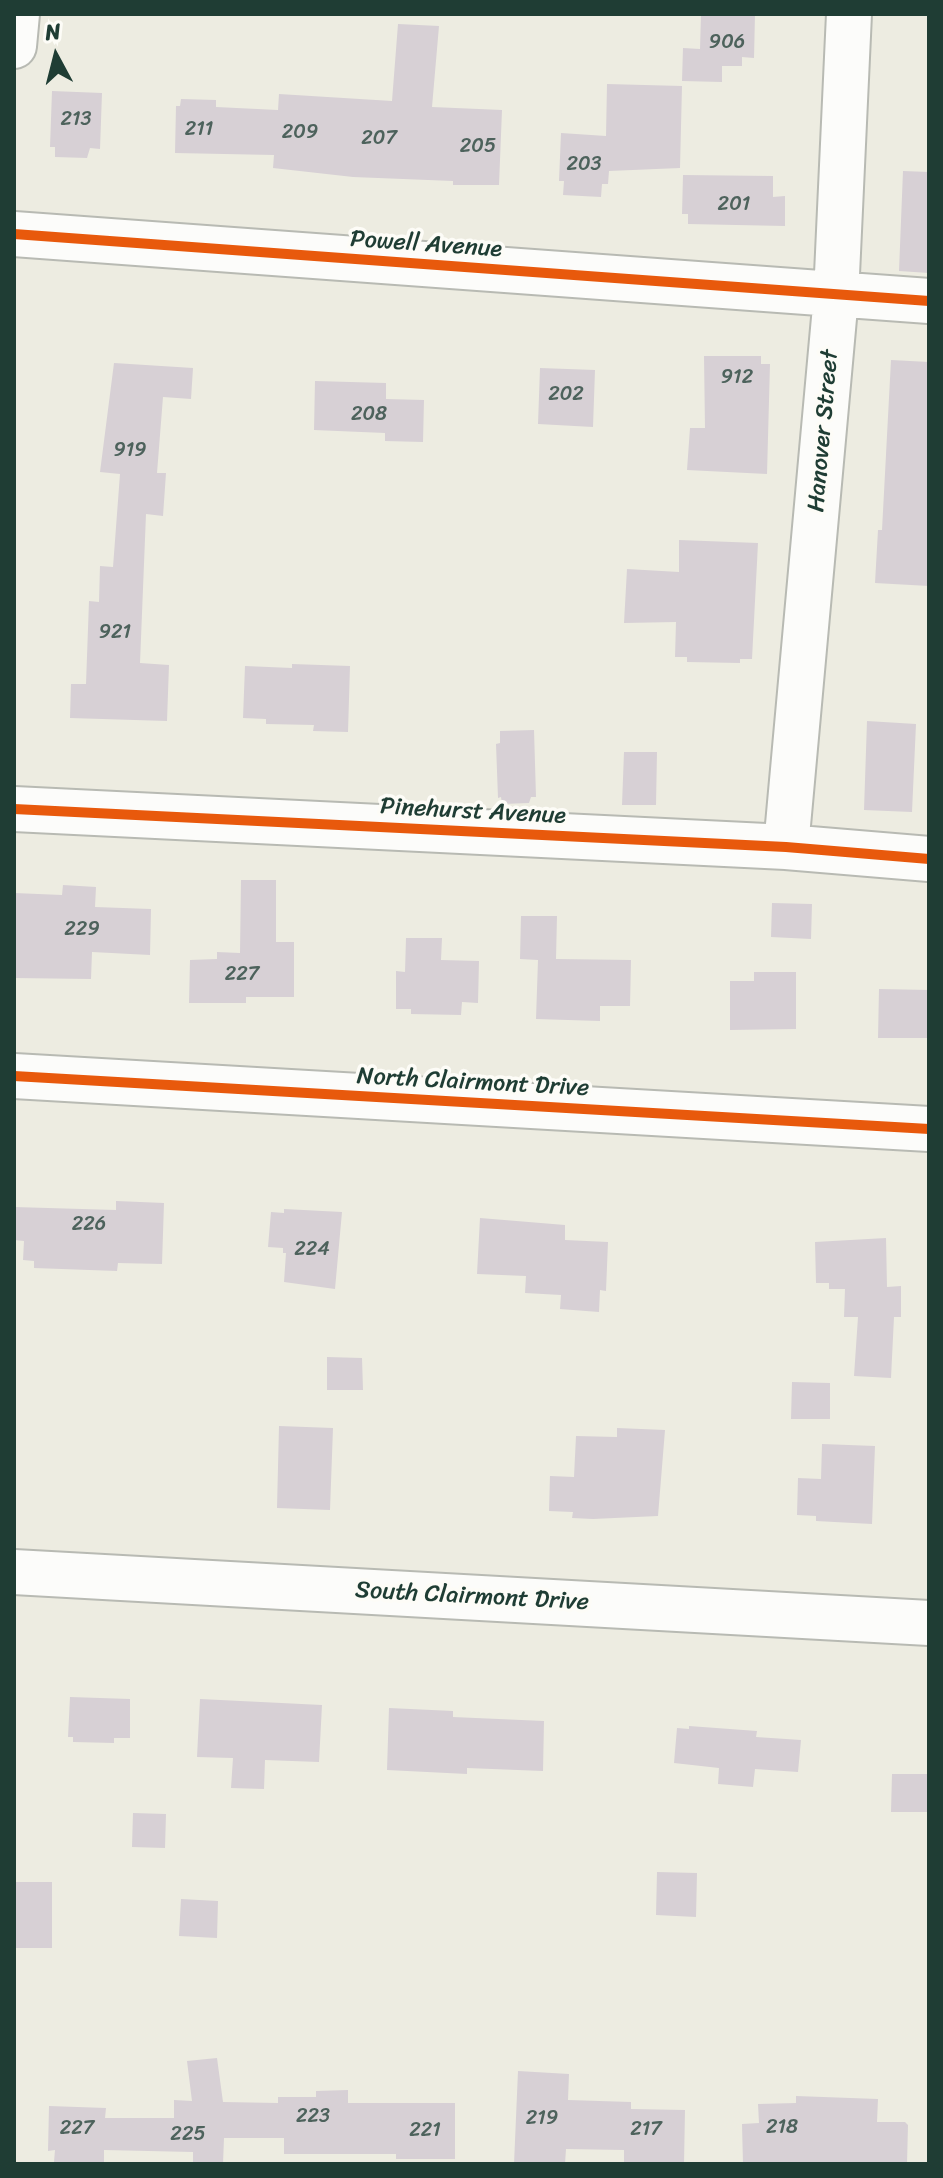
<!DOCTYPE html>
<style>
body{margin:0}
#map{position:relative;width:943px;height:2178px;overflow:hidden;background:#edece1;font-family:Sriracha,sans-serif}
canvas{display:block}
.frame{position:absolute;inset:0;border:16px solid #1f3d34;pointer-events:none}
.north{position:absolute;left:16px;top:16px;width:80px;height:80px;-webkit-text-stroke:6px #fdfcf7;paint-order:stroke;rotate:353deg;font-size:22px;font-weight:700;line-height:32px;text-align:center;color:#1f3d34}
.north::after{content:'';display:block;margin:auto;width:28px;height:36px;background:#1f3d34;clip-path:polygon(50% 0,100% 100%,50% 72%,0 100%)}
</style>
<div id="map">
<canvas width="943" height="2178"></canvas>
<div class="frame"></div>
<div class="north">N</div>
</div>
<script>
const c = document.querySelector('canvas').getContext('2d');
c.lineJoin = 'round';
function paint(path, color) { c.fillStyle = color; c.fill(path, 'evenodd'); }
const toPath = rows => new Path2D(rows.map(r => 'M' + r).join(''));
function strokePath(path, color, width, dash) { c.strokeStyle = color; c.lineWidth = width; c.lineCap = dash ? 'butt' : 'round'; c.setLineDash(dash || []); c.stroke(path); }
function write(font, color, halo, rows, align = 'center') {
  c.font = font + ' Sriracha,sans-serif'; c.lineWidth = 7; c.setLineDash([]); c.textBaseline = 'middle'; c.strokeStyle = halo; c.fillStyle = color; for (const [text, x, y, turn = 0] of rows) {
    c.save(); c.translate(x, y); c.rotate((+turn || 0) * Math.PI / 180); c.textAlign = isNaN(turn) ? turn : align; if (halo) c.strokeText(text, 0, 0); c.fillText(text, 0, 0); c.restore();
  }
}
paint(toPath([
 [701,14,755,14,754,58,742,57,742,66,722,66,722,82,682,81,683,48,700,49],
 [398,24,439,26,432,107,502,110,499,185,453,185,453,181,353,177,273,168,274,155,175,153,176,106,180,106,181,99,216,100,216,107,278,110,279,94,392,101],
 [607,84,682,86,680,168,609,171,608,184,602,184,601,197,563,195,564,181,559,181,561,133,606,136],
 [52,91,102,93,100,149,90,148,87,158,55,157,55,147,50,147],
 [903,171,929,172,929,273,899,271],
 [683,175,773,176,773,197,785,196,785,226,688,224,688,214,682,214],
 [704,356,761,356,761,364,770,364,767,474,687,470,690,428,705,428],
 [891,360,929,362,929,586,875,583,878,530,882,530],
 [114,363,193,368,191,399,163,397,157,473,166,473,163,516,146,514,140,663,169,665,167,721,70,718,71,684,86,684,89,601,99,602,100,566,113,567,120,474,100,472],
 [540,368,595,370,593,427,538,424],
 [315,381,386,383,386,399,424,400,423,442,385,441,385,433,314,430],
 [679,540,758,543,752,659,740,659,740,663,687,662,687,657,675,657,676,622,624,623,627,569,679,572],
 [292,664,350,666,348,732,313,731,314,725,266,724,266,719,243,718,245,666,292,668],
 [867,721,916,724,912,812,864,810],
 [534,730,536,797,531,797,529,803,502,804,501,797,498,798,496,744,500,743,500,731],
 [624,752,657,752,656,805,622,805],
 [241,880,276,880,276,942,294,942,294,997,246,997,246,1003,189,1003,190,960,217,959,217,952,240,953],
 [63,885,96,887,95,907,151,909,150,955,92,952,91,979,14,978,14,893,62,895],
 [772,903,812,904,811,939,771,937],
 [521,916,557,916,556,959,631,960,630,1006,600,1006,600,1021,536,1019,538,960,520,959],
 [406,938,442,938,441,960,479,961,478,1003,462,1002,461,1015,411,1014,411,1009,396,1009,396,971,405,972],
 [754,972,796,972,796,1029,730,1030,730,981,754,981],
 [879,989,929,990,929,1038,878,1038],
 [116,1201,164,1203,162,1264,118,1263,117,1271,34,1268,34,1261,23,1260,24,1241,14,1240,14,1207,116,1210],
 [284,1209,342,1212,335,1289,284,1282,286,1253,283,1253,283,1248,268,1247,271,1212,284,1213],
 [480,1218,565,1225,565,1240,608,1242,606,1291,600,1290,599,1312,560,1309,561,1295,525,1293,526,1276,477,1274],
 [886,1238,887,1287,901,1286,901,1317,894,1317,891,1378,854,1376,858,1317,844,1317,845,1289,829,1289,829,1283,816,1283,815,1242],
 [327,1357,362,1358,363,1390,327,1390],
 [792,1382,830,1383,830,1419,791,1419],
 [279,1426,333,1428,330,1510,277,1508],
 [617,1428,665,1430,658,1516,593,1519,572,1518,573,1512,549,1511,550,1476,574,1477,576,1436,617,1437],
 [822,1444,875,1446,872,1524,816,1521,816,1516,797,1515,798,1478,821,1479],
 [70,1697,130,1699,130,1738,114,1738,114,1743,73,1742,73,1737,68,1737],
 [200,1699,322,1705,319,1762,265,1760,264,1789,231,1788,233,1758,197,1757],
 [389,1708,453,1711,453,1717,544,1721,543,1771,467,1768,467,1774,387,1770],
 [689,1726,757,1731,756,1737,801,1740,798,1772,755,1769,753,1787,718,1784,719,1768,674,1763,677,1728,689,1729],
 [892,1774,929,1774,929,1812,891,1812],
 [133,1813,166,1814,165,1848,132,1847],
 [657,1872,697,1873,696,1917,656,1915],
 [14,1882,52,1882,52,1948,14,1948],
 [181,1899,218,1901,217,1938,179,1936],
 [217,2058,223,2102,278,2103,278,2097,316,2097,316,2091,348,2090,348,2103,455,2103,455,2159,396,2159,396,2154,284,2154,284,2138,224,2138,223,2164,193,2164,193,2152,104,2150,104,2164,54,2162,55,2150,48,2151,49,2106,106,2108,105,2118,174,2118,174,2100,192,2101,187,2061],
 [518,2071,569,2074,568,2100,631,2102,631,2109,685,2110,684,2164,624,2164,624,2150,566,2149,565,2164,514,2164],
 [796,2096,878,2099,877,2122,905,2122,908,2125,907,2164,743,2164,742,2124,759,2123,758,2104,796,2103]
]), '#d7d0d5');
const minor = toPath([
 [14,46,17,14],
 [14,234,929,301],
 [14,809,786,847,929,859],
 [786,847,836,296,849,14],
 [14,1076,929,1129],
 [14,1572,929,1623]
]);
strokePath(minor, '#b8bab3', 48);
strokePath(minor, '#fcfcfa', 44);
strokePath(toPath([
 [14,234,929,301],
 [14,809,786,847,929,859],
 [14,1076,929,1129]
]), '#e8590c', 10);
write('20px', '#4d625c', null, [
 ["906",727,43],
 ["213",76,120],
 ["211",199,130],
 ["209",300,133],
 ["207",379,139],
 ["205",478,147],
 ["203",584,165],
 ["201",734,205],
 ["912",737,378],
 ["202",566,395],
 ["208",369,415],
 ["919",130,451],
 ["921",115,633],
 ["229",82,930],
 ["227",242,975],
 ["226",89,1225],
 ["224",312,1250],
 ["223",313,2117],
 ["219",542,2119],
 ["218",782,2128],
 ["227",77,2129],
 ["217",646,2130],
 ["221",425,2131],
 ["225",188,2135]
]);
write('24px', '#1f3d34', '#fdfcf7', [
 ["Powell Avenue",426,245,4],
 ["Hanover Street",824,431,-85],
 ["Pinehurst Avenue",473,812,3],
 ["North Clairmont Drive",473,1083,3],
 ["South Clairmont Drive",472,1597,3]
]);
</script>
